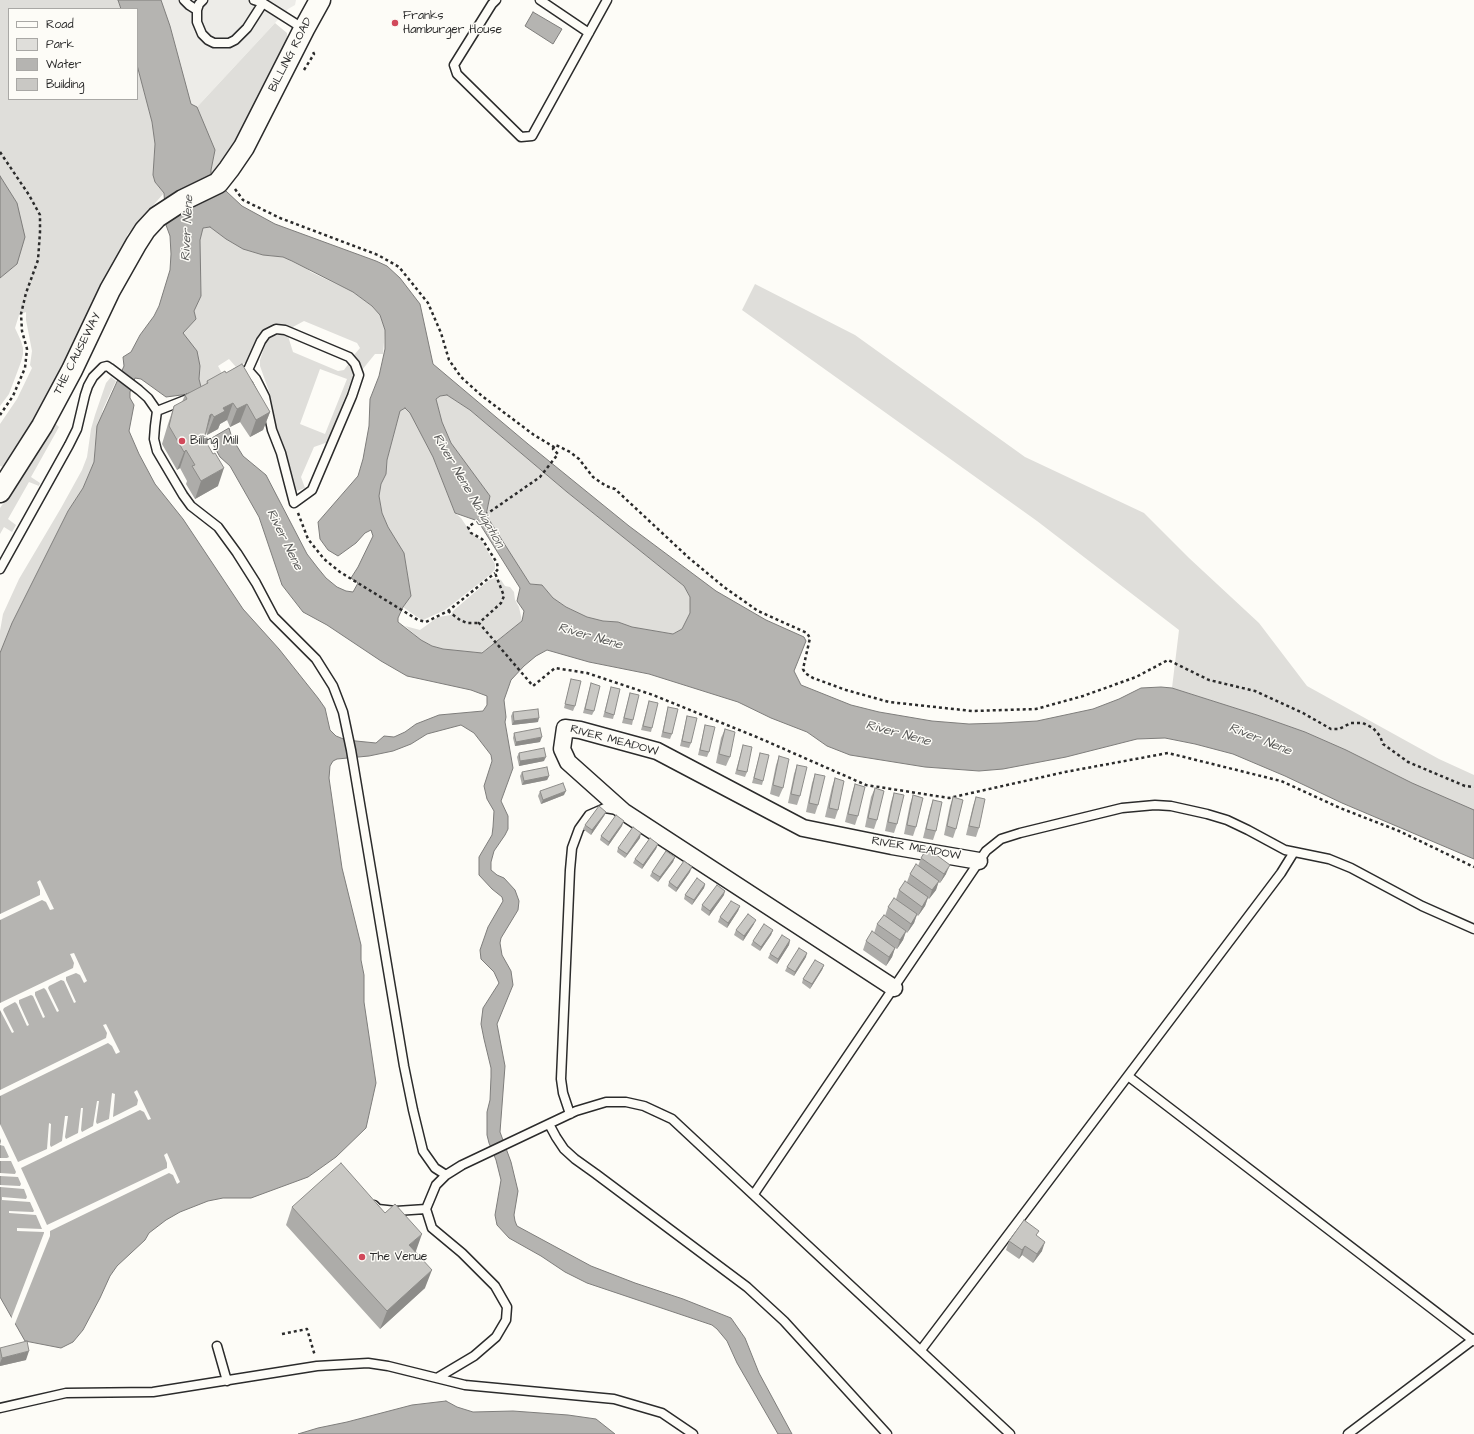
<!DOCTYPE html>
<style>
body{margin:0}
#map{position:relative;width:1474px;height:1434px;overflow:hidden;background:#fdfcf7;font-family:"Architects Daughter",sans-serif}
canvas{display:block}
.legend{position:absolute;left:8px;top:8px;width:130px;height:92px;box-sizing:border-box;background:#fdfcf7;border:1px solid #a9a8a5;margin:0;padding:5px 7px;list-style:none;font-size:12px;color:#2b2b2b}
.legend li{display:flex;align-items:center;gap:8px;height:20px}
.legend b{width:20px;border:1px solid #a9a8a5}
</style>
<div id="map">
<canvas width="1474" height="1434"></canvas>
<ul class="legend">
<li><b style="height:5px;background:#fdfcf7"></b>Road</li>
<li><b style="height:11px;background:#dfdeda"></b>Park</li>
<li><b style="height:11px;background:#b5b4b1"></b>Water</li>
<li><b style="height:11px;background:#c9c8c4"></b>Building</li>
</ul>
</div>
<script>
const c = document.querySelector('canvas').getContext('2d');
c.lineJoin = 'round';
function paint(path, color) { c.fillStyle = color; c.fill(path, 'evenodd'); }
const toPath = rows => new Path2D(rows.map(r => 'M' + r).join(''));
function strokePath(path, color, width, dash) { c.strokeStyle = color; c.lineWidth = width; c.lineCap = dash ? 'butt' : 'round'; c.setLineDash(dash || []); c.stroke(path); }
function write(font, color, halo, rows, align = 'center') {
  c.font = font + ' "Architects Daughter",sans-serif'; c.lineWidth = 3; c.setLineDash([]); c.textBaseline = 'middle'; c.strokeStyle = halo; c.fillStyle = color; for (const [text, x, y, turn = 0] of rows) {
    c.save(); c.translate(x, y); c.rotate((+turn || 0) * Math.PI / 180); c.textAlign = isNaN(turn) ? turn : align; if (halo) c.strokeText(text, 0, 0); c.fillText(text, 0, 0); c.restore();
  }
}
paint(toPath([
 [161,0,296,0,295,5,288,9,197,107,191,105,170,26]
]), '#edece8');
paint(toPath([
 [0,0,118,0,121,9,9,9,9,99,137,99,137,65,152,122,155,144,153,175,155,182,164,193,127,235,129,238,37,418,4,467,0,466,0,424,17,399,32,368,30,365,32,351,26,320,26,312,19,315,15,328,21,341,23,348,23,354,21,362,9,394,0,406,0,278,17,264,17,203,0,176],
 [275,23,287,33,287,39,240,134,211,177,211,170,214,150,197,107],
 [210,227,226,239,243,249,263,255,283,257,302,265,311,272,353,292,372,306,380,315,385,330,383,354,375,354,362,370,358,360,354,355,360,348,357,343,304,321,291,328,280,325,274,325,266,328,259,334,247,362,236,367,229,359,218,366,223,375,201,387,199,379,200,366,182,333,196,319,194,311,201,296,200,240,203,228],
 [755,284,855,335,1025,457,1144,513,1189,558,1259,623,1307,686,1439,759,1474,775,1474,810,1412,783,1346,750,1305,732,1257,715,1172,688,1179,630,1037,521,742,310],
 [277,335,285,335,288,336,293,352,338,371,344,370,349,363,353,369,354,374,328,442,314,447,301,477,305,488,297,491,293,486,271,415,270,394,260,366,260,360,267,339],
 [320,369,347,379,325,434,300,424],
 [111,377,116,381,103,409,95,446,94,462,83,488,68,511,12,623,0,653,0,631,3,614,19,579,61,508,82,470,87,457,91,429,95,415,106,383],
 [447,395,470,410,567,492,684,586,690,597,690,613,682,629,673,634,632,627,618,622,603,621,587,617,566,607,553,598,542,585,530,584,486,515,490,496,451,443,442,422,436,399,440,396],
 [405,408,410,413,433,457,455,513,461,518,471,533,481,540,495,564,495,569,491,574,445,610,423,620,417,617,403,607,411,596,404,553,388,527,382,513,379,496,381,484,386,474,387,460,400,411],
 [53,421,59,427,31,477,40,483,39,486,29,482,8,519,16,525,12,532,4,527,0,534,0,508,25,472],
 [495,578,501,580,505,586,510,587,514,592,515,600,519,607,522,621,481,653,443,649,432,646,421,640,405,626,420,630,438,617,451,615,453,611,489,580]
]), '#dfdeda');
const water = toPath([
 [118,0,161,0,170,26,191,104,197,107,215,150,211,170,211,177,242,206,275,224,376,261,387,266,400,278,420,304,433,364,528,444,629,526,716,591,766,620,804,637,806,641,794,671,801,685,851,705,879,712,932,721,969,724,1002,723,1037,721,1093,709,1119,699,1141,688,1161,687,1172,688,1257,715,1305,732,1346,750,1412,783,1474,810,1474,859,1342,803,1285,776,1233,754,1195,744,1165,738,1137,739,1066,757,1003,769,979,771,925,767,850,755,827,746,807,732,771,718,738,702,649,674,589,662,547,650,536,656,524,666,511,680,504,700,506,717,505,722,513,768,501,801,508,816,508,829,505,835,494,851,491,862,491,870,497,875,504,878,515,890,519,901,518,910,501,938,500,943,502,955,511,971,513,985,497,1024,505,1066,500,1132,511,1162,518,1191,514,1215,515,1221,517,1226,591,1266,635,1283,683,1299,731,1318,745,1338,759,1373,792,1434,778,1434,737,1363,727,1341,717,1329,712,1325,587,1283,565,1272,541,1256,509,1238,497,1225,495,1215,501,1180,496,1160,489,1143,487,1135,487,1112,490,1100,491,1077,491,1068,484,1039,481,1024,483,1008,499,983,494,972,481,959,480,950,488,927,503,901,502,897,492,889,479,875,479,857,492,835,493,827,494,811,487,799,484,786,492,761,491,755,474,733,461,725,427,734,411,744,393,751,369,756,337,759,333,761,330,766,329,778,342,868,361,945,361,960,364,975,364,1002,376,1083,366,1128,336,1157,308,1177,251,1198,223,1198,208,1201,180,1212,166,1220,149,1233,145,1240,117,1266,110,1276,100,1298,83,1330,73,1342,61,1348,25,1341,0,1297,0,653,12,623,68,511,83,488,94,462,97,426,124,366,123,357,131,352,140,335,154,316,159,306,170,270,171,254,170,236,166,225,164,193,155,182,153,175,155,144,152,122,137,65,137,9,121,9,118,0],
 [210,227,226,239,243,249,263,255,283,257,292,261,353,292,372,306,380,315,385,330,385,349,379,376,370,399,369,426,363,459,358,476,318,522,320,539,328,550,338,556,356,543,365,533,371,530,373,536,358,567,351,578,358,583,353,592,346,591,337,587,326,578,317,567,307,554,266,475,243,456,232,438,229,428,210,439,220,457,230,466,259,517,282,585,303,612,327,625,381,661,407,676,471,690,487,696,487,705,483,711,439,715,416,724,405,732,394,737,384,736,376,743,346,740,336,736,330,730,325,708,318,698,279,649,243,609,183,519,155,484,139,454,129,431,134,405,130,398,130,392,135,378,141,379,166,397,189,394,201,387,199,379,200,366,197,351,183,333,196,319,194,311,201,296,200,240,203,228,210,227],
 [447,395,470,410,567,492,684,586,690,597,690,613,682,629,673,634,632,627,618,622,603,621,587,617,566,607,553,598,542,585,530,584,486,515,490,496,451,443,442,422,436,399,440,396,447,395],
 [405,408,410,413,433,457,455,513,478,521,520,588,517,601,524,611,522,621,482,653,443,649,432,646,421,640,398,622,398,618,403,607,411,596,404,553,388,527,382,513,379,496,381,484,386,474,387,460,400,411,405,408],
 [533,12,562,29,553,44,525,26,533,12],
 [0,176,17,203,25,237,17,264,0,278,0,176],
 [446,1401,457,1407,473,1412,513,1411,568,1415,596,1419,615,1434,298,1434,318,1428,347,1422,412,1405,446,1401]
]);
paint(water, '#b5b4b1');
strokePath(water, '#7e7d7b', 1);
paint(toPath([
 [40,880,54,909,50,910,46,902,42,900,0,920,0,914,40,895,40,890,37,882],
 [74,953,87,981,84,983,80,975,76,973,66,977,66,980,76,1002,74,1003,64,981,61,980,49,986,48,988,59,1011,57,1012,46,990,44,988,35,992,35,995,45,1017,43,1018,33,996,31,995,19,1000,19,1003,29,1025,27,1026,17,1004,15,1002,4,1008,3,1010,14,1032,12,1033,0,1010,0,1003,73,968,74,963,70,954],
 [106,1024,120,1052,116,1054,112,1046,108,1043,0,1096,0,1090,106,1038,107,1033,103,1025],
 [137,1090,151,1119,148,1120,144,1112,140,1110,21,1168,47,1225,167,1168,167,1163,164,1155,167,1153,180,1182,177,1184,173,1175,169,1173,50,1231,50,1236,14,1326,11,1319,44,1233,44,1232,17,1231,17,1228,42,1229,36,1215,9,1213,9,1211,33,1212,34,1211,30,1202,2,1200,2,1197,26,1199,27,1197,24,1189,0,1187,0,1185,20,1186,21,1184,18,1177,0,1176,0,1173,15,1174,16,1172,11,1161,0,1161,0,1158,7,1158,9,1157,4,1146,0,1145,1,1141,0,1138,0,1124,18,1162,47,1149,49,1123,51,1124,50,1145,51,1147,62,1141,65,1116,68,1116,65,1137,66,1139,78,1133,81,1108,83,1108,81,1130,82,1132,93,1126,97,1101,99,1101,96,1122,97,1124,109,1119,112,1093,115,1094,113,1117,137,1105,138,1100,134,1092]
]), '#fdfcf7');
const service = toPath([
 [184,0,189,5,197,10],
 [203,0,199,4,197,10,197,22,202,34,208,40,214,43,229,43,235,40,247,28,263,3],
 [254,0,263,3,304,29],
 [496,0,492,4,454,65,457,74,521,137,532,136,607,0],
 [540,0,589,33],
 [237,373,248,370,261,341,266,334,276,329,285,330,349,357,355,364,359,375,352,396,312,490,294,503,281,453,272,430,265,397,256,379,248,370],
 [157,411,190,398],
 [0,569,69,445,77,429,85,395,88,386,93,377,103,367,107,366,110,368,139,390,148,398,157,411,155,426,154,439,157,451,183,495,191,506,218,527,237,553,256,583,274,617,316,659,333,686,343,712,351,750,404,1066,413,1110,423,1151,435,1168,446,1175],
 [1128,1076,1474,1341],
 [570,1114,563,1093,561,1079,570,870,572,848,579,829,589,815,605,808,617,810],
 [549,1124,556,1137,564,1149,575,1159,596,1174,747,1287,784,1321,887,1434],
 [754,1194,976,866,986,851,1001,839,1020,833,1122,808,1155,805,1171,806,1207,814,1227,820,1248,830,1285,850,1329,859,1351,868,1422,906,1474,929],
 [374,1205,378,1209,396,1211,426,1209],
 [217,1346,227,1381],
 [921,1350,1281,873,1294,852],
 [437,1378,474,1356,496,1337,506,1320,507,1307,495,1286,462,1253,432,1228,426,1209,436,1185,446,1175,462,1165,576,1111,606,1102,626,1102,644,1106,672,1119,1010,1434],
 [0,1408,66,1393,153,1392,317,1366,368,1363,388,1366,465,1385,614,1399,662,1413,693,1434],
 [1348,1434,1474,1339]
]);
const minor = toPath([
 [894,988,624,812,568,762,562,749,565,728,580,730,657,751,803,828,892,846,979,861]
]);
const tertiary = toPath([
 [0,492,42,426,72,370,110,290,136,244,145,230,157,217,183,200,218,183,229,169,244,147,304,29,320,0]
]);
strokePath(service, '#2b2b2b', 11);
strokePath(minor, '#2b2b2b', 19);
strokePath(tertiary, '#2b2b2b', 23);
strokePath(toPath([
 [304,70,314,54,312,50],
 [0,152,29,195,40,215,40,232,38,260,26,293,21,314,22,331,27,349,25,368,13,396,0,415],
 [235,189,243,200,280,218,378,255,399,267,428,303,441,333,449,360,461,377,482,396,534,435,554,447,555,445,558,446,570,452,579,459,593,477,606,486,615,489,689,558,724,587,758,611,807,633,810,638,803,669,805,673,813,678,846,690,889,702,972,711,1036,709,1083,696,1136,677,1168,660,1209,680,1255,691,1303,713,1331,729,1339,729,1351,723,1363,723,1373,728,1380,736,1383,744,1408,762,1465,786,1474,787],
 [554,447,553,449,558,454,540,477,468,527,471,533,482,539,497,563,498,569,495,573,504,596,501,603,479,623,533,686,555,668,587,673,653,695,759,738,866,785,949,798,1065,772,1168,753,1281,781,1340,808,1399,831,1474,867],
 [298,513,308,539,324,559,340,572,418,620,426,622,448,611,495,573],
 [448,611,460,620,467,623,479,623],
 [282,1334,307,1329,315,1356]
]), '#2b2b2b', 2.5, [3, 3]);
strokePath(service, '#fdfcf7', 8);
strokePath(minor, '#fdfcf7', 16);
strokePath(tertiary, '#fdfcf7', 20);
paint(toPath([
 [226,373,270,412,263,430,250,437,240,422,230,427,227,420,220,424,218,429,207,435,206,432,205,436,206,439,205,441,218,486,195,499,186,484,187,481,180,468,177,470,162,444,168,424,174,406,182,402,185,395,206,384,207,381],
 [571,679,575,706,573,711,564,708],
 [591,683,594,711,592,715,583,713],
 [611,687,614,715,613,719,603,717],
 [630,693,633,720,632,725,622,723],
 [649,701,652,728,651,732,641,730],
 [668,707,672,734,670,739,661,737],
 [513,712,538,722,512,725,511,716],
 [687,716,691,743,689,748,680,746,686,720],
 [705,725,709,752,707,757,698,755],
 [725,729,730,757,726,766,716,763,721,738],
 [514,733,540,742,515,746,513,738],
 [743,745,747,772,745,777,735,774],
 [519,753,544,761,519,766,517,757],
 [760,753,763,781,762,785,752,783],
 [779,756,783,788,779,797,770,794,776,765],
 [797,765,800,796,797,805,788,803,794,774],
 [522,772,549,776,547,780,522,785,520,776],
 [815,774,818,805,815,814,806,812,812,783],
 [835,778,838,810,835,819,825,817,832,787],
 [855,784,858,816,855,825,845,822,852,793],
 [875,788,877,820,874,829,865,827,871,797],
 [540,791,564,795,541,804,538,796],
 [894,793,897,824,894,833,885,831,891,802],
 [913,795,916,827,913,836,904,834,910,804],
 [953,797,956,829,953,838,944,835,950,806],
 [976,797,979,828,976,837,966,835,973,806],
 [933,800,936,831,933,840,923,838,930,809],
 [606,812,604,816,591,835,583,829,585,825],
 [622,826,608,846,600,840,601,836],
 [640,838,625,858,617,852,618,848],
 [658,844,656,849,642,869,633,863,635,859],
 [675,857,673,862,658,882,650,876,652,872],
 [921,858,946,874,940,883,938,882,936,890,929,899,928,898,925,906,918,916,917,915,914,923,907,933,906,932,903,940,897,949,895,948,892,957,886,966,863,950,866,941,874,933,877,924,885,916,888,907,896,899,899,890,907,882,910,874,918,866],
 [690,872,676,892,668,886,669,882],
 [705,884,704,888,692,905,684,899,685,895],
 [724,895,709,916,701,910,702,905],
 [740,906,738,911,727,928,718,922,720,917],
 [754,924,743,941,734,935,736,930],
 [773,930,771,935,760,951,751,945,753,941],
 [790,940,789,945,777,964,768,958,770,954],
 [806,957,794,976,785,971,787,967],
 [824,965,822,970,810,989,802,983,803,979],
 [292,1207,416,1251,425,1288,380,1329,286,1225],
 [1009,1241,1042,1251,1033,1263,1022,1255,1019,1259,1006,1250],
 [0,1348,26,1360,0,1366]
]), '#adaca9');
paint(toPath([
 [233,403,227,420,220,424,218,429,207,435,214,417,223,408],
 [247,404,240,422,230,427,237,409],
 [270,412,263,430,250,437,256,420],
 [212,414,206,432,210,415],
 [186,450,180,468,177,470,184,452],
 [224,468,218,486,195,499,201,481],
 [539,718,538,722,512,725,514,721],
 [542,737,540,742,515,746,516,742],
 [546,757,544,761,519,766,520,761],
 [549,776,547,780,522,785,524,781],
 [566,791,564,795,541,804,543,800],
 [606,812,604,816,591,835,592,830],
 [624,821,622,826,608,846,609,842],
 [641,833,640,838,625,858,627,854],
 [658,844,656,849,642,869,643,865],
 [675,857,673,862,658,882,660,877],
 [950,865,946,874,940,883,944,874],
 [692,867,690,872,676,892,677,888],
 [939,881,936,890,929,899,932,890],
 [705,884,704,888,692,905,694,900],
 [725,891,724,895,709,916,710,911],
 [928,897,925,906,918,916,922,907],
 [740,906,738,911,727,928,728,923],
 [917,914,914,923,907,933,911,924],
 [756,920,754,924,743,941,744,936],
 [773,930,771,935,760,951,761,947],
 [906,931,903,940,897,949,900,940],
 [790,940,789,945,777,964,778,959],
 [895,948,892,957,886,966,889,957],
 [807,953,806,957,794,976,795,972],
 [824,965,822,970,810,989,812,984],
 [422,1234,416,1251,403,1263,409,1245],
 [1045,1242,1042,1251,1033,1263,1037,1254],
 [1025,1246,1022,1255,1019,1259,1022,1250],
 [432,1270,425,1288,380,1329,387,1311],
 [29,1351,26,1360,0,1366,0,1363,2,1358]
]), '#8d8c89');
const building = toPath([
 [242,364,270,412,256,420,247,404,237,409,233,403,223,408,225,411,214,417,212,414,210,415,205,436,206,439,205,440,213,454,215,453,224,468,201,481,192,466,195,465,186,450,184,452,169,426,174,406,187,399,185,395,208,383,207,381,225,371,226,373,242,364],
 [571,679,581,681,575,706,565,704,571,679],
 [591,683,600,686,594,711,585,709,591,683],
 [611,687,620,689,614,715,605,712,611,687],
 [630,693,639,695,633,720,624,718,630,693],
 [649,701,658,703,652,728,643,726,649,701],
 [668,707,678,709,672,734,663,732,668,707],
 [538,709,539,718,514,721,513,712,538,709],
 [687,716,697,718,691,743,682,741,687,716],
 [705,725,715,727,709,752,700,750,705,725],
 [540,728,542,737,516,742,514,733,540,728],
 [725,729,735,732,730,757,719,754,725,729],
 [743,745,752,747,747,772,737,770,743,745],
 [544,748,546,757,520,761,519,753,544,748],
 [760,753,769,755,763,781,754,778,760,753],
 [779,756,789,759,783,788,773,785,779,756],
 [797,765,807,767,800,796,791,794,797,765],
 [547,767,549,776,524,781,522,772,547,767],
 [815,774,825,776,818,805,809,803,815,774],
 [835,778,844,781,838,810,829,808,835,778],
 [563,783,566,791,543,800,540,791,563,783],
 [855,784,865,787,858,816,848,814,855,784],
 [875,788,884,791,877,820,868,818,875,788],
 [894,793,904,795,897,824,888,822,894,793],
 [913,795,923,798,916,827,907,825,913,795],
 [953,797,963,800,956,829,947,826,953,797],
 [976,797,985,799,979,828,969,826,976,797],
 [933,800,942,802,936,831,926,829,933,800],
 [599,806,606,812,592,830,585,825,599,806],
 [616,815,624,821,609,842,601,836,616,815],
 [633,827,641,833,627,854,618,848,633,827],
 [650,838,658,844,643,865,635,859,650,838],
 [927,848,950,865,944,874,921,858,927,848],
 [666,851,675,857,660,877,652,872,666,851],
 [684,861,692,867,677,888,669,882,684,861],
 [916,864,939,881,932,890,910,874,916,864],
 [697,878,705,884,694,900,685,895,697,878],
 [905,881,928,897,922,907,899,890,905,881],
 [717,885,725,891,710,911,702,905,717,885],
 [894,898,917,914,911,924,888,907,894,898],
 [731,901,740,906,728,923,720,917,731,901],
 [748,914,756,920,744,936,736,930,748,914],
 [884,915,906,931,900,940,877,924,884,915],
 [764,924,773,930,761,947,753,941,764,924],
 [872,931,895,948,889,957,866,941,872,931],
 [782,935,790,940,778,959,770,954,782,935],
 [799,948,807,953,795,972,787,967,799,948],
 [815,960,824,965,812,984,803,979,815,960],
 [341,1163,385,1213,395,1204,422,1234,409,1245,432,1270,387,1311,292,1207,341,1163],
 [1024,1220,1039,1231,1036,1235,1045,1242,1037,1254,1025,1246,1022,1250,1009,1241,1024,1220],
 [27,1341,29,1351,2,1358,0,1348,27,1341]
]);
paint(building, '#c9c8c4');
strokePath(building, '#8d8c89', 1);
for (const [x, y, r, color] of [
 [395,23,4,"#d1495b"],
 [182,441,4,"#d1495b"],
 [362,1257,4,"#d1495b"]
]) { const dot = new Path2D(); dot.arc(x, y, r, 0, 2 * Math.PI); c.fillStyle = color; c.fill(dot); strokePath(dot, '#fdfcf7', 1.5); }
write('12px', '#2b2b2b', '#fdfcf7', [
 ["Franks",403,16],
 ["Hamburger House",403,30],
 ["Billing Mill",190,441],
 ["The Venue",370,1257]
], 'left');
write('12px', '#2b2b2b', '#fdfcf7', [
 ["BILLING ROAD",291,55,-63],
 ["THE CAUSEWAY",78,354,-63],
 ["RIVER MEADOW",614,741,15],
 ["RIVER MEADOW",916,849,10]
]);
write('italic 13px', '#5b5b5a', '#fdfcf7', [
 ["River Nene",188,228,-87],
 ["River Nene Navigation",468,491,60],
 ["River Nene",284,540,64],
 ["River Nene",590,637,16],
 ["River Nene",898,734,15],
 ["River Nene",1260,740,22]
]);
</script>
